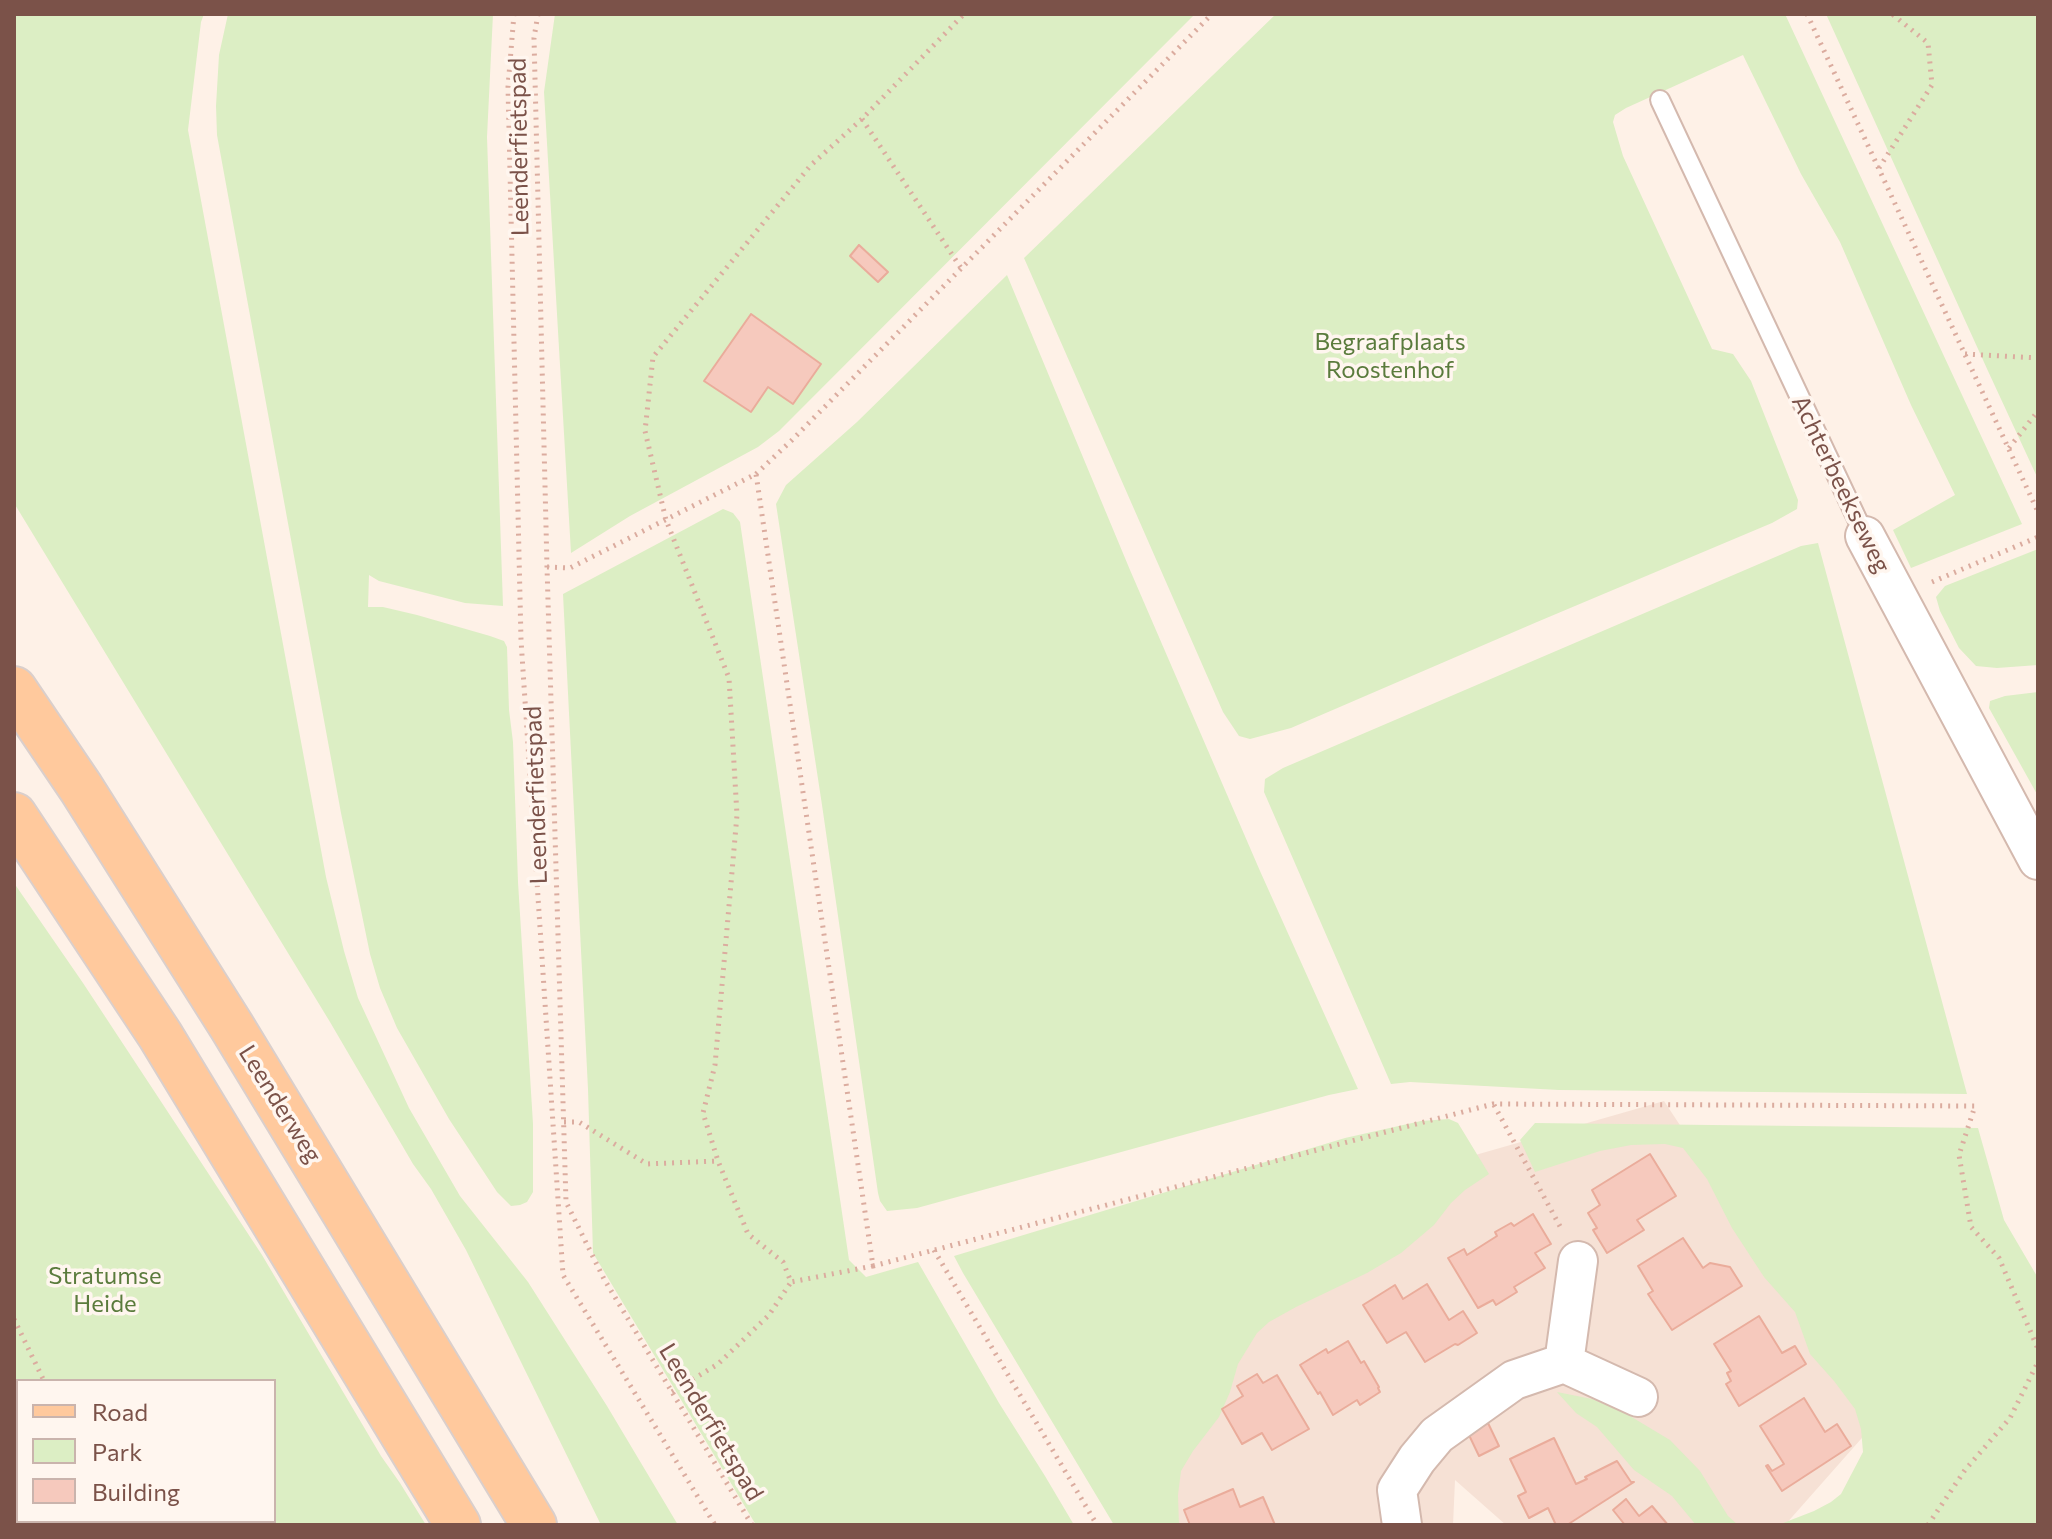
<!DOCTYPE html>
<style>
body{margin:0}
#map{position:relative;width:2052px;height:1539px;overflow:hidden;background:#fef1e7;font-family:Commissioner,sans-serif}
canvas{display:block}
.frame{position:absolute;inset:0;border:16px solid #7b5249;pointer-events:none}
.legend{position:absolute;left:16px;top:1379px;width:260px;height:144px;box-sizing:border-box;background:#fff6ef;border:2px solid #cab4ad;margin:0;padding:10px 14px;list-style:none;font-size:24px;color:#7b5249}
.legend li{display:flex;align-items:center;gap:16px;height:40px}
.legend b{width:40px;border:2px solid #cab4ad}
</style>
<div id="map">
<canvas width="2052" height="1539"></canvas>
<div class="frame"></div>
<ul class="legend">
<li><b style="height:10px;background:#ffc99d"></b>Road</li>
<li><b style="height:22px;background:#dceec4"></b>Park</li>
<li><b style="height:22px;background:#f6c9bd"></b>Building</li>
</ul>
</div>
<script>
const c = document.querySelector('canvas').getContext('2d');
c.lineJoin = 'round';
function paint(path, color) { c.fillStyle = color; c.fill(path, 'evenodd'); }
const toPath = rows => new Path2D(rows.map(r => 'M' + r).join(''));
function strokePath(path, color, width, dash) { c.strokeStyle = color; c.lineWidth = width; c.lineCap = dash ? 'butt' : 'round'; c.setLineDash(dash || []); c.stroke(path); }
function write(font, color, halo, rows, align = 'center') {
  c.font = font + ' Commissioner,sans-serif'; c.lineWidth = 7; c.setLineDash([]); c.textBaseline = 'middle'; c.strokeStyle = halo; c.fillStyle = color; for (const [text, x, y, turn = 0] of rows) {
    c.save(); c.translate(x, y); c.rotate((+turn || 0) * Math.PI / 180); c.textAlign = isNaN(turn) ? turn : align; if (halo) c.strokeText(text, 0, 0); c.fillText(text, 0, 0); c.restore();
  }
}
paint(toPath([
 [1664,1101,1876,1422,1785,1525,1506,1525,1455,1480,1453,1525,1165,1525,1184,1366,1444,1164]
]), '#f6e1d5');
paint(toPath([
 [14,14,204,14,201,22,188,130,326,877,344,951,358,998,409,1108,460,1196,528,1282,607,1406,678,1525,601,1525,466,1250,431,1189,413,1164,330,1022,14,503],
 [228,14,493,14,487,137,503,606,465,603,379,581,369,575,368,607,383,607,417,615,490,636,504,641,507,647,509,710,513,742,518,882,533,1124,533,1192,527,1202,520,1205,511,1206,497,1192,449,1119,397,1028,380,988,370,954,341,813,217,135,216,106,219,55],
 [555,14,1195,14,779,431,758,447,630,516,571,553,544,92],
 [1276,14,1785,14,2022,524,1911,568,1893,530,1955,495,1911,405,1840,242,1801,174,1743,55,1626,108,1615,115,1613,122,1623,156,1712,349,1733,354,1751,381,1798,500,1797,509,1772,523,1537,622,1291,728,1250,739,1239,736,1223,712,1024,258],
 [1826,14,2038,14,2038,479,1988,371],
 [1007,275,1130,570,1260,871,1358,1089,1329,1095,917,1208,887,1211,880,1201,878,1193,822,805,776,504,786,485,857,422],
 [723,509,733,513,740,522,849,1260,866,1277,918,1262,999,1403,1045,1476,1074,1525,756,1525,593,1253,588,1089,563,594],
 [1818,543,1967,1094,1559,1090,1410,1082,1391,1084,1264,792,1265,779,1283,768,1801,546],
 [2038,549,2038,665,1997,668,1976,666,1959,648,1940,611,1936,597,1945,586],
 [2038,692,2038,796,1989,708,1990,701,2005,696],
 [14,883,83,983,262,1255,381,1456,400,1483,426,1525,14,1525],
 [18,1381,274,1381,274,1521,18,1521],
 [1449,1119,1458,1123,1489,1174,1465,1190,1451,1203,1434,1225,1401,1253,1367,1273,1296,1307,1269,1322,1257,1333,1238,1364,1230,1392,1219,1417,1193,1451,1181,1471,1178,1495,1179,1525,1114,1525,963,1273,954,1256,1345,1138,1421,1121],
 [1535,1123,1978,1128,2004,1220,2038,1278,2038,1525,1778,1525,1814,1511,1831,1502,1841,1494,1863,1452,1861,1429,1855,1409,1834,1381,1810,1354,1795,1312,1764,1277,1732,1228,1707,1179,1683,1148,1665,1144,1631,1145,1600,1151,1535,1172,1520,1140],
 [1557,1392,1592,1399,1625,1413,1670,1440,1700,1471,1728,1516,1738,1525,1696,1525,1672,1496,1634,1470,1597,1427,1576,1413]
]), '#dceec4');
const building = toPath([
 [859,245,888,272,878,282,850,256,859,245],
 [751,314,821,364,793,404,768,387,751,412,704,381,751,314],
 [1650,1154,1676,1196,1637,1220,1644,1230,1607,1253,1593,1230,1597,1228,1588,1213,1600,1205,1592,1190,1650,1154],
 [1533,1214,1551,1244,1535,1253,1545,1268,1514,1287,1517,1292,1496,1305,1493,1300,1478,1308,1448,1258,1464,1249,1467,1255,1497,1236,1495,1232,1511,1223,1514,1226,1517,1224,1533,1214],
 [1683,1238,1703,1268,1710,1263,1730,1267,1742,1286,1672,1330,1648,1294,1653,1291,1638,1266,1683,1238],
 [1427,1284,1449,1320,1463,1311,1477,1333,1458,1345,1455,1344,1425,1362,1406,1332,1387,1343,1363,1305,1395,1285,1403,1299,1427,1284],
 [1759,1316,1782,1353,1795,1346,1806,1364,1739,1406,1726,1384,1731,1381,1727,1373,1731,1371,1714,1344,1759,1316],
 [1348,1341,1361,1363,1364,1361,1379,1387,1378,1388,1380,1392,1360,1405,1357,1400,1333,1415,1320,1392,1318,1394,1300,1365,1326,1349,1328,1353,1348,1341],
 [1257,1374,1263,1383,1277,1375,1309,1429,1272,1450,1262,1433,1242,1444,1222,1409,1243,1396,1237,1386,1257,1374],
 [1804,1398,1825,1432,1837,1424,1851,1446,1782,1491,1766,1466,1768,1465,1772,1471,1784,1464,1760,1426,1804,1398],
 [1488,1423,1499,1446,1479,1456,1468,1433,1488,1423],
 [1554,1438,1576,1484,1587,1479,1585,1477,1617,1461,1631,1482,1634,1482,1567,1525,1556,1525,1548,1508,1529,1518,1518,1496,1526,1492,1510,1459,1554,1438],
 [1233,1489,1240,1507,1263,1497,1275,1525,1190,1525,1184,1510,1233,1489],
 [1626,1499,1639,1516,1652,1506,1668,1525,1625,1525,1613,1510,1626,1499]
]);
paint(building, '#f6c9bd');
strokePath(building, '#eaac9b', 2);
const lane = toPath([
 [1660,100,1865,536]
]);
const street = toPath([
 [1865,536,2038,860],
 [1564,1363,1578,1261],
 [1402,1525,1397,1490,1417,1459,1437,1435,1514,1380,1564,1363,1638,1397]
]);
const primary = toPath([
 [14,689,81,788,232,1027,534,1525],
 [14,815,160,1035,458,1525]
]);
strokePath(lane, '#d4b9ae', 22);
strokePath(street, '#d4b9ae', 42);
strokePath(primary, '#dacfcc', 48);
strokePath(toPath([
 [514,14,508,87,521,640,563,1275,715,1525],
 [538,14,534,38,547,567,566,1202,604,1279,752,1525],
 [1807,14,2038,512],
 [862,119,961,268],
 [1879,168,1932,85,1928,43,1892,14],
 [1965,354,2038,358],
 [2009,448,2038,411],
 [756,474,791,441,1212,14],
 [547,567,570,568,756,474,873,1266,1493,1104,1975,1106,1959,1155,1971,1227,1999,1258,2038,1349],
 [1932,582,2038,537],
 [1494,1105,1562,1230],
 [564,1122,579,1122,647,1164,718,1161],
 [934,1250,1097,1525],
 [873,1266,791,1282,783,1262,748,1234,718,1161,703,1113,715,1065,737,815,729,678,666,520,645,431,653,357,811,165,862,119,964,14],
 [14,1319,44,1381],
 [672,1392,718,1364,769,1315,791,1282],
 [113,1521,115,1525],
 [1928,1525,1965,1470,2010,1418,2038,1362]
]), '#dbac9f', 5, [2, 6]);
strokePath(lane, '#fff', 18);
strokePath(street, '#fff', 38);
strokePath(primary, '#ffc99d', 44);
write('24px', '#7b5249', '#fff6ef', [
 ["Leenderfietspad",519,147,-91],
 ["Achterbeekseweg",1841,484,64],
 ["Leenderfietspad",536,795,-92],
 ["Leenderweg",280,1104,58],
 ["Leenderfietspad",711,1422,59]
]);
write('24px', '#5a7b3c', '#fff6ef', [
 ["Begraafplaats",1390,342],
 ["Roostenhof",1390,370],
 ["Stratumse",105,1276],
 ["Heide",105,1304]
]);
</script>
